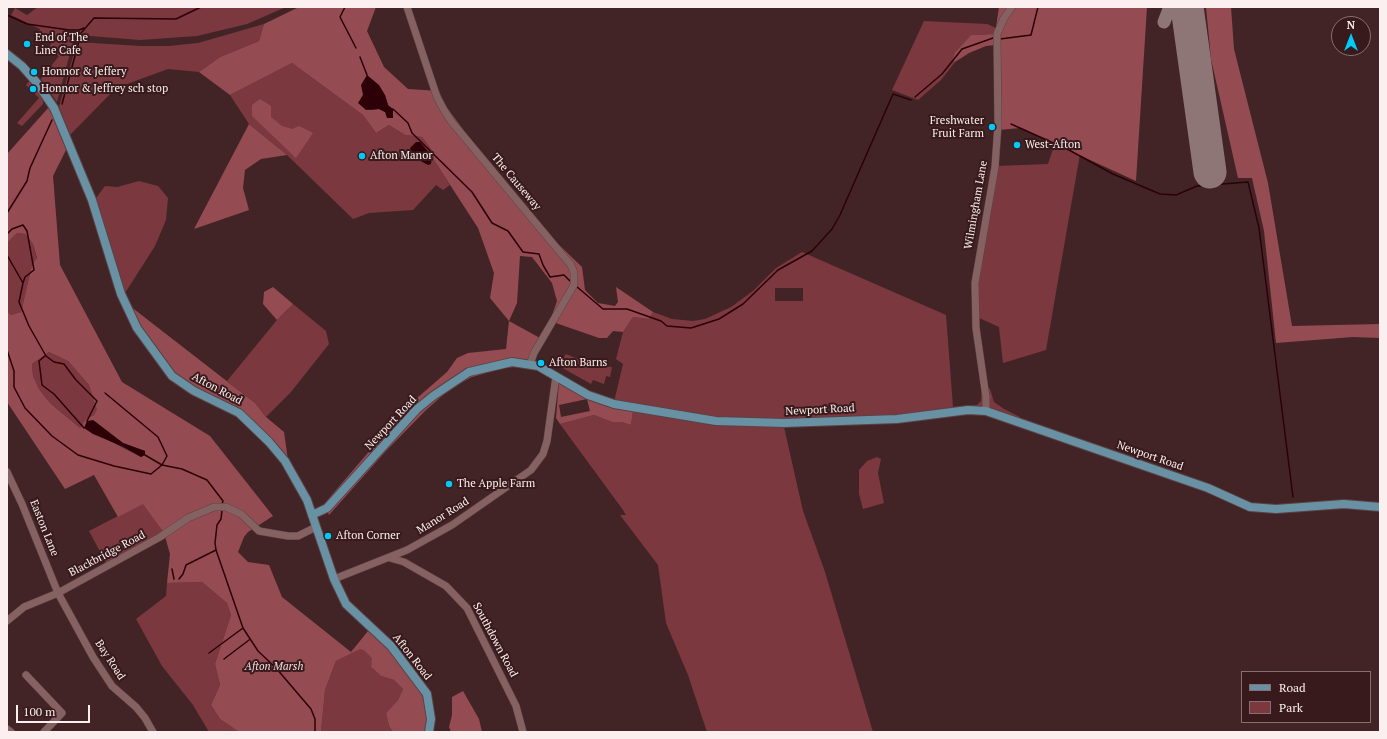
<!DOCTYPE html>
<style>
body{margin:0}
#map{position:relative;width:1387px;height:739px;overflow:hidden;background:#432426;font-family:"PT Serif",serif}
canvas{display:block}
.frame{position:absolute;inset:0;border:8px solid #fcefef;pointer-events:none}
.legend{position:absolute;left:1241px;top:671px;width:130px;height:52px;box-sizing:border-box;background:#381a1c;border:1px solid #866f70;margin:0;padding:5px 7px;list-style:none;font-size:12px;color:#fcefef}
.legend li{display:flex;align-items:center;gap:8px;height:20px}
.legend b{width:20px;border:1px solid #866f70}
.north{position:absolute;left:1331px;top:16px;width:40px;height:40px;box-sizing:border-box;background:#381a1c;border:1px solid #866f70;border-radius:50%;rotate:0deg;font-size:11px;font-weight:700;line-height:16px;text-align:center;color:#fcefef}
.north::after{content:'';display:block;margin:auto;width:14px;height:18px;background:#00cbf8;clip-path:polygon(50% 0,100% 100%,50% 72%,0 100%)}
.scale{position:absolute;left:16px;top:705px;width:74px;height:18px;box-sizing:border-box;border:2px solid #fcefef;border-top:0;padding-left:5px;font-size:12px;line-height:14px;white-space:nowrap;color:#fcefef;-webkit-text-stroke:3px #381a1c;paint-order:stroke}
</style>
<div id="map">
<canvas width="1387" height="739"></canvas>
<div class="frame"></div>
<ul class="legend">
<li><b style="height:5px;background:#6891a3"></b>Road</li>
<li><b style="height:11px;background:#7c383f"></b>Park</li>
</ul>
<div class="north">N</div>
<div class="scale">100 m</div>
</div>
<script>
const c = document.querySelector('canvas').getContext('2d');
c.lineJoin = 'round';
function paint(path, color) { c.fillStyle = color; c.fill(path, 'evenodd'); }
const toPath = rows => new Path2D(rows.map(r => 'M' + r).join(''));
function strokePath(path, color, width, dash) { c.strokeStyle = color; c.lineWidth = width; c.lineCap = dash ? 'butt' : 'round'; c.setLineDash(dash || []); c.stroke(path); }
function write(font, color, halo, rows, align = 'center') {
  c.font = font + ' "PT Serif",serif'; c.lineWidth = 4; c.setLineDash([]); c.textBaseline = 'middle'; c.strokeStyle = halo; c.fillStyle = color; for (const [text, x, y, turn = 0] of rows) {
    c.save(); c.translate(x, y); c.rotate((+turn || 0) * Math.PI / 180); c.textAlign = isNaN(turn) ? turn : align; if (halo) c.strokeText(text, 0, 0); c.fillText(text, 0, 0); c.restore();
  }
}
paint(toPath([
 [38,7,286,7,247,24,197,36,140,40,78,35,73,42,57,102,41,79,59,56,48,50,53,40,38,34,40,29,11,15,15,8,27,15],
 [924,21,987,24,996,28,995,34,971,35,953,59,955,62,941,80,918,100,892,90],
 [264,24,259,41,220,57,199,72,168,69,116,88,70,135,59,107,77,42,140,46,169,46,198,43],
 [292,63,363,115,376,133,389,125,405,135,422,137,434,153,434,160,450,185,443,190,436,185,413,210,369,213,353,219,287,155,249,124,230,95],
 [30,80,41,93,43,100,43,104,22,126,17,123,39,98,26,85],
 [1055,143,1080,154,1046,350,1003,363,999,327,977,317,976,283,996,166,1048,164],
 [139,181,158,186,168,198,166,220,155,246,125,293,110,250,96,198,105,186,117,187],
 [17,233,25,234,33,244,37,259,32,265,21,312,11,315,7,311,7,243],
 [802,252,946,315,953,407,977,405,981,401,982,386,985,384,990,389,994,402,1004,409,1020,417,1021,421,988,410,920,415,813,420,726,420,614,402,623,364,616,359,623,332,633,317,649,319,653,312,672,319,693,321,705,319,731,307,753,291,776,268],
 [775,288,803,288,803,301,775,301],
 [293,304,326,331,329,344,291,392,266,417,255,403,227,381,277,320],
 [49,352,68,361,89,385,98,409,94,415,86,419,80,428,50,403,39,389,33,376,32,364],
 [566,354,594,366,612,367,610,377,606,376,604,384,593,380,591,384,559,366],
 [633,411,720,425,784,427,803,511,825,572,873,732,707,732,688,675,666,623,658,565,620,515,626,515,623,510,560,424,594,415,612,422,621,422,631,425],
 [877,457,881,459,878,473,884,503,863,509,859,494,859,470,867,461],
 [143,503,164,533,107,565,89,531],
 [202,582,227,603,231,615,215,664,220,685,211,705,220,719,239,732,209,732,193,705,162,666,136,619,166,596,167,583],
 [359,649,364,649,373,658,371,667,381,676,394,680,403,689,398,700,386,713,389,726,393,732,321,732,325,690,336,661]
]), '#7c383f');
paint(toPath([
 [299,7,376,7,367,31,384,67,408,89,439,91,445,105,479,151,554,240,582,267,585,290,598,303,615,306,618,302,616,287,653,312,649,319,633,317,623,332,613,331,607,338,599,338,550,321,557,301,552,283,532,257,520,256,517,303,509,321,540,338,525,366,504,368,472,377,451,388,425,411,386,451,329,515,324,504,409,405,447,372,457,358,468,353,506,349,509,321,490,298,494,273,478,228,434,160,434,153,422,137,405,135,389,125,376,133,363,115,292,63,230,95,199,72,220,57,259,41,264,24],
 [363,95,385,95,388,105,385,112,379,109,371,110,359,103],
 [999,7,1147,7,1136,181,1020,128,999,130,995,45,986,46,969,53,955,62,953,59,955,53,971,35,995,34],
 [1206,7,1231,7,1234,49,1268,183,1292,326,1380,324,1380,338,1353,337,1276,343,1264,231,1252,178,1238,178,1211,59],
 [260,99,271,106,271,117,282,126,292,129,299,126,313,133,296,158,252,116,252,105],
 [49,107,68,146,53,176,60,265,122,382,210,436,273,516,248,532,244,537,238,552,248,562,269,565,282,597,351,652,368,631,390,649,423,696,426,705,427,720,425,732,393,732,389,726,386,713,398,700,403,689,394,680,381,676,371,667,372,658,364,650,360,649,336,661,325,690,321,732,239,732,220,719,211,705,220,685,215,664,231,615,227,603,202,582,167,583,170,554,164,533,143,504,118,517,94,475,65,489,7,402,7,311,11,315,21,312,32,265,37,258,33,244,25,234,17,233,7,243,7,154],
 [49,352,68,361,89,385,97,409,94,415,86,419,80,428,50,403,39,389,33,376,32,364],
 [93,420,123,443,145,451,141,457,104,438],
 [249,124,287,155,261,159,245,170,243,188,249,210,194,229],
 [273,287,293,304,277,320,263,304,264,292],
 [130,306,255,403,266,417,284,432,288,460,271,441,174,373,139,328],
 [559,382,633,411,631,425,621,422,612,422,594,415,560,424,556,418],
 [587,399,590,411,561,417,559,405],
 [463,691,479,719,482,732,451,732,449,727,452,715,452,697]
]), '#944c52');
paint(toPath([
 [367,75,379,85,385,95,388,105,393,109,393,118,387,118,385,112,379,109,366,110,358,103,363,95,361,85],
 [416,142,420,142,432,156,431,164,428,165,417,159,411,150,410,148],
 [93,420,123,443,145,451,145,455,141,457,124,447,93,434,84,428,87,421]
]), '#2d0007');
strokePath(toPath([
 [345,7,340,17,356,48],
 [7,15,27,24,69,30,79,30,84,28],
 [81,33,94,18,176,19,201,7],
 [1000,39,1031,35,1038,7],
 [360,57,367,75],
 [915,97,942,74,962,49,993,38],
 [62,104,79,41],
 [393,109,408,123,412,133,472,192,492,223,508,231,523,252,539,254,543,265,550,277,564,275,571,282],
 [1011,124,1069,150,1113,174,1160,194,1176,195,1197,186,1248,182,1259,228,1293,497],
 [7,213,27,181,30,168,52,120],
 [7,234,12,229,23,225,27,231,34,270,25,277,23,283,19,302,29,326,46,356,54,362,64,364,76,380,97,401,87,421],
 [7,255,23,283],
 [576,286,603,309,627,309,661,321,667,326,691,328,719,319,743,304,778,270,812,251,832,229,840,215,893,94,911,100],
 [7,350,14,371,14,387,25,408,52,436,78,455,114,466,151,474,162,465,167,456,158,437,105,393],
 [45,356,39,361,42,385,54,394,84,428],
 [145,455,162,465,182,469,207,480,223,501,222,504],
 [222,510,221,519,217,525,215,543,216,550,243,628,258,651,276,668,311,709,315,719,315,732],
 [172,569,174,579],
 [179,579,183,574,186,565,216,550],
 [209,653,243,628],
 [224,659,249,640]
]), '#2d0007', 1.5);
strokePath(toPath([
 [1164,22,1169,9,1173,7]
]), '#8e7677', 13);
strokePath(toPath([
 [1187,7,1210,172]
]), '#8e7677', 33);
const minor = toPath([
 [407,7,437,97,444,110,451,121,555,246,571,265,574,273,574,285,534,353,530,364],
 [986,411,986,397,976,328,975,283,995,167,998,125,997,34,1004,18,1012,7],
 [7,472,22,504,58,593,93,657,112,686,136,707,145,718,153,732],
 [390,558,404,562,446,586,467,608,516,706,523,732],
 [334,579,407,550,452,525,531,470,543,454,547,441,556,376],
 [7,621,24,607,58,593,160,537,188,518,214,507,226,507,241,514,259,531,288,536,298,536,316,527],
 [26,675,62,713,44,732],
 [7,729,11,732]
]);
const major = toPath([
 [7,54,22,66,37,83,54,108,92,200,121,294,137,328,172,376,194,391,239,413,269,442,285,461,307,500,334,579,346,604,391,646,427,694,431,719,429,732],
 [312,515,327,508,417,409,433,396,469,372,512,362,538,366,588,395,614,404,716,421,784,423,897,419,968,410,986,411,1208,488,1250,507,1276,509,1344,504,1380,507]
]);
strokePath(minor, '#5b4245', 8);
strokePath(major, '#5b4245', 10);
strokePath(minor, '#856162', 7);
strokePath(major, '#6891a3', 8);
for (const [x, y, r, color] of [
 [27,44,4,"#00cbf8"],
 [34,72,4,"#00cbf8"],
 [33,89,4,"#00cbf8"],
 [992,127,4,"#00cbf8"],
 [1017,145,4,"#00cbf8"],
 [362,156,4,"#00cbf8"],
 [541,363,4,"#00cbf8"],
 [449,484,4,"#00cbf8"],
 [328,536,4,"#00cbf8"]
]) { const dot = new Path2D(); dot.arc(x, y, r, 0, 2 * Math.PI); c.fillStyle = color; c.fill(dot); strokePath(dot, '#381a1c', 1.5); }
write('11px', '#fcefef', '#381a1c', [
 ["End of The",35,38],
 ["Line Cafe",35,51],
 ["Honnor & Jeffery",42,72],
 ["Honnor & Jeffrey sch stop",41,89],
 ["Freshwater",984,121,"right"],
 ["Fruit Farm",984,134,"right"],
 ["West-Afton",1025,145],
 ["Afton Manor",370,156],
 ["Afton Barns",549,363],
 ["The Apple Farm",457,484],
 ["Afton Corner",336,536]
], 'left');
write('11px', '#fcefef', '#381a1c', [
 ["The Causeway",516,182,50],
 ["Wilmingham Lane",976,205,-80],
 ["Afton Road",217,389,28],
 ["Newport Road",820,410,-3],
 ["Newport Road",391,423,-47],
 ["Newport Road",1150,456,19],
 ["Manor Road",443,516,-32],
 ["Easton Lane",44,528,68],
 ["Blackbridge Road",107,554,-28],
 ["Southdown Road",495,640,62],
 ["Afton Road",412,657,52],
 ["Bay Road",110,660,57]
]);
write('italic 11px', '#f4ddde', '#381a1c', [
 ["Afton Marsh",274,667]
]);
</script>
